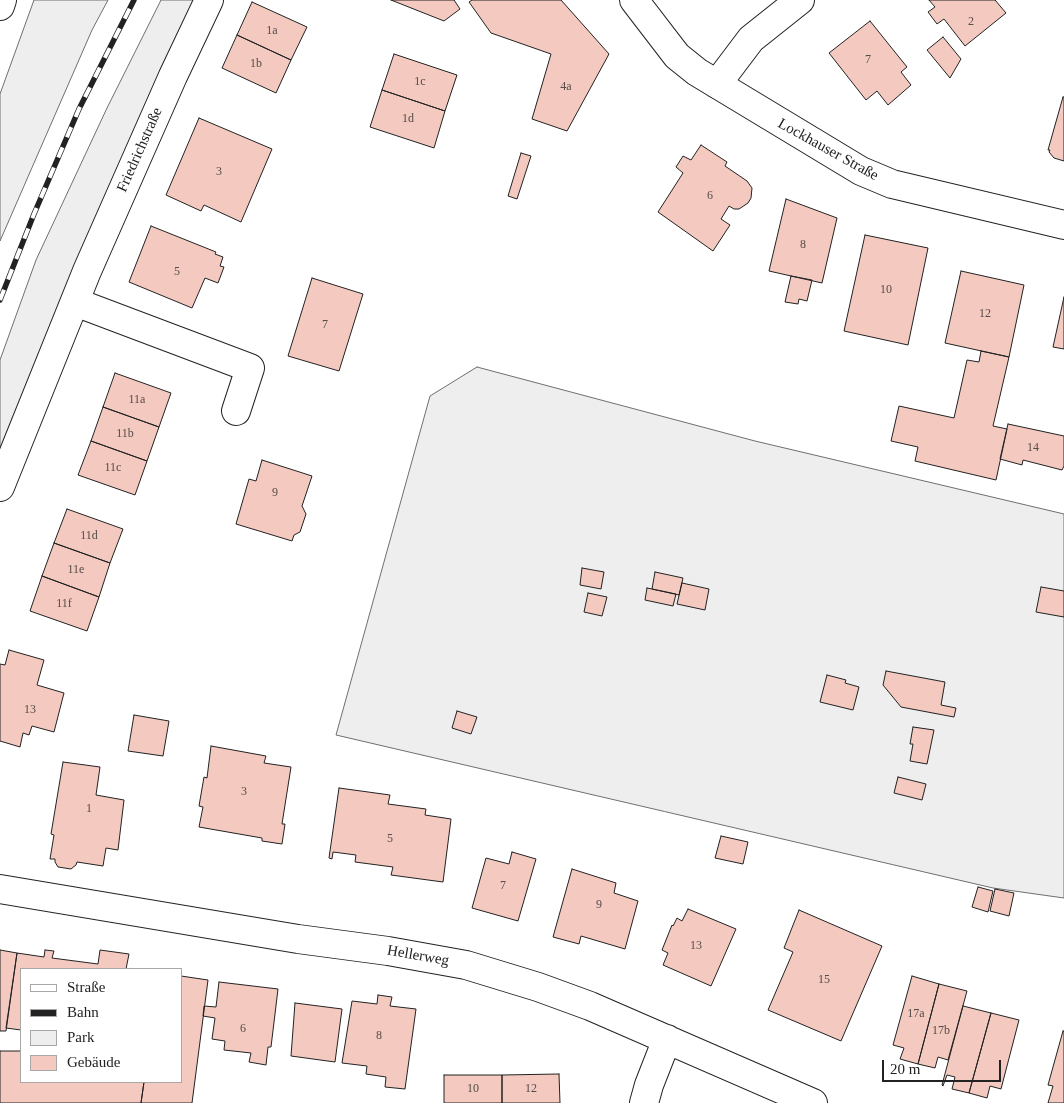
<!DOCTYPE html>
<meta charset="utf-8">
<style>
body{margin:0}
#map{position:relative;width:1064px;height:1103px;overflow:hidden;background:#fff;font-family:"Times New Roman",serif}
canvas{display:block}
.legend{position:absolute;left:20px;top:968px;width:162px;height:115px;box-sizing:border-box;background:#fff;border:1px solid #a7a7a7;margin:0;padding:6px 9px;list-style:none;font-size:15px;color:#222}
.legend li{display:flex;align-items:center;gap:10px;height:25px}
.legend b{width:25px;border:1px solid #a7a7a7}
.scale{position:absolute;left:882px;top:1060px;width:119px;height:22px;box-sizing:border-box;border:2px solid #222;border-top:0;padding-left:6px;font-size:15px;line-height:18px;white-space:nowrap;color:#222;-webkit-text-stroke:4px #fff;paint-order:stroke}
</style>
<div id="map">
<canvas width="1064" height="1103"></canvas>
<ul class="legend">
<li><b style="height:6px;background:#fff"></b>Straße</li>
<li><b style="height:6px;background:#222"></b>Bahn</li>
<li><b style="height:14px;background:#eee"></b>Park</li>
<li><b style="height:14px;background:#f3c9c0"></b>Gebäude</li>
</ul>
<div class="scale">20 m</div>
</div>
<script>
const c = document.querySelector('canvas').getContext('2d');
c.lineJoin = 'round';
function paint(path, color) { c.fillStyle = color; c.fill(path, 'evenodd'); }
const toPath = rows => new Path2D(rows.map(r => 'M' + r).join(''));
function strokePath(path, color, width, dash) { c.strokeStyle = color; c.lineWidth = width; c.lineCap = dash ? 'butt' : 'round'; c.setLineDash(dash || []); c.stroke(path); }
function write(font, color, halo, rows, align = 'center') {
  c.font = font + ' "Times New Roman",serif'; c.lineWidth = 4; c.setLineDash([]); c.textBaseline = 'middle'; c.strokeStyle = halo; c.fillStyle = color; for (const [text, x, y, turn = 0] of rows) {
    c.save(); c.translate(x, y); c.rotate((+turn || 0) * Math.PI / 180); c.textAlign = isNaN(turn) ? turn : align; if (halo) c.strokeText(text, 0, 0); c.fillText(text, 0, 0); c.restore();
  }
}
const green = toPath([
 [34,0,108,0,92,30,0,241,0,94,34,0],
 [161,0,196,0,0,455,0,360,36,260,107,108,161,0],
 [477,367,755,441,1064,514,1064,898,993,888,336,735,430,396,477,367]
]);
paint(green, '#eee');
strokePath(green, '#6f6f6f', 1);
const building = toPath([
 [391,0,454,0,460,9,444,21,391,0],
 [472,0,561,0,609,54,567,131,532,119,551,54,491,33,469,2,472,0],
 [929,0,995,0,1006,13,965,46,944,19,937,24,928,12,935,7,929,0],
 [252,2,307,27,291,60,237,35,252,2],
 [870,21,907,67,901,72,911,85,888,105,877,91,866,100,829,53,870,21],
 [237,35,291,60,276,93,222,68,237,35],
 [943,37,961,59,950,78,927,50,943,37],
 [394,54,457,75,445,111,382,90,394,54],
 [382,90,445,111,434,148,370,127,382,90],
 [1063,97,1064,97,1064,161,1054,158,1049,152,1050,150,1048,150,1063,97],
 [199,118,272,149,241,222,204,205,201,211,166,195,199,118],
 [701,145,727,162,725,166,747,181,752,188,751,198,748,203,739,209,734,209,729,206,721,219,730,225,713,251,658,212,683,173,676,167,683,156,691,160,701,145],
 [521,153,531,156,517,199,508,196,521,153],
 [786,199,837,218,822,283,769,271,786,199],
 [151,226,216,252,215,254,223,257,220,266,224,267,218,283,205,278,192,308,129,282,151,226],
 [865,235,928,248,908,345,844,331,865,235],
 [961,271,1024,285,1009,357,945,343,961,271],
 [791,276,812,280,807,301,799,299,798,304,785,302,791,276],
 [312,278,363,294,339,371,288,356,312,278],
 [1064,297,1064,349,1053,347,1064,297],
 [981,351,1009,357,993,426,1007,429,996,480,915,461,918,447,891,441,899,406,954,418,967,360,979,362,981,351],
 [115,373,171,393,159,427,103,407,115,373],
 [103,407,159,427,147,461,91,441,103,407],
 [1008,424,1064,436,1064,466,1062,470,1023,460,1022,465,1000,459,1008,424],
 [91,441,147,461,135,495,78,475,91,441],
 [262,460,312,476,302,506,306,514,300,532,294,535,292,541,236,524,249,479,256,481,262,460],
 [67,509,123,529,110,563,54,543,67,509],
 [54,543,110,563,99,597,42,576,54,543],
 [582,568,604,572,601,589,580,585,582,568],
 [655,572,683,578,679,595,652,589,655,572],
 [42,576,99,597,87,631,30,611,42,576],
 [682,583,709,589,705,610,677,604,682,583],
 [1041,587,1064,591,1064,617,1036,612,1041,587],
 [647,588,676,594,673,606,645,600,647,588],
 [588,593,607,597,602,616,584,612,588,593],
 [9,650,44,660,37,685,64,693,54,732,32,726,29,735,23,733,20,747,0,741,0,664,5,665,9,650],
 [886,671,945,682,941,705,956,708,954,717,901,707,883,685,886,671],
 [827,675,846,680,845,683,859,687,853,710,820,702,827,675],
 [457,711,477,717,471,734,452,728,457,711],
 [134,715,169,721,163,756,128,751,134,715],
 [913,727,934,730,927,764,910,761,913,744,910,744,913,727],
 [211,746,266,756,264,763,291,767,282,824,285,824,282,844,262,841,262,838,199,827,203,807,199,806,204,777,207,778,211,746],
 [63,762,100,767,96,795,124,800,118,850,106,848,103,866,77,862,76,865,71,869,58,867,55,862,55,859,50,859,54,835,51,834,63,762],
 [898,777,926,784,922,800,894,793,898,777],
 [339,788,390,795,388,804,426,809,425,815,451,819,443,882,391,875,393,867,355,862,356,855,333,852,332,859,329,858,339,788],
 [721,836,748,842,743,864,715,858,721,836],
 [512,852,536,859,518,921,472,908,486,858,509,864,512,852],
 [572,869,616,883,614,893,638,901,625,949,581,936,579,944,553,937,572,869],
 [978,887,993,891,988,912,972,907,978,887],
 [995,889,1014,893,1009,916,990,911,995,889],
 [688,909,736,929,711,986,663,965,668,953,662,950,672,925,673,926,677,918,682,921,688,909],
 [799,910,882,946,841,1041,768,1010,793,952,784,948,799,910],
 [0,950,17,953,6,1031,0,1031,0,950],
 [45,950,54,951,52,958,98,964,100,950,129,954,126,969,131,969,21,969,21,1030,6,1028,17,953,44,957,45,950],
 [181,976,208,980,192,1103,141,1103,144,1082,181,1082,181,976],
 [912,976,939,984,918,1064,900,1059,904,1048,893,1045,912,976],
 [219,982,278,989,271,1047,268,1047,266,1065,249,1062,251,1053,224,1050,225,1041,212,1039,215,1018,203,1016,204,1006,216,1007,219,982],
 [939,984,967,991,948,1060,938,1057,935,1068,918,1064,939,984],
 [378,995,392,997,390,1006,416,1009,405,1089,385,1087,386,1077,366,1074,367,1066,342,1063,352,1001,377,1004,378,995],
 [295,1003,342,1009,335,1062,291,1056,295,1003],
 [963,1006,991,1013,969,1093,952,1089,955,1077,947,1075,943,1086,942,1085,963,1006],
 [991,1013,1019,1020,1001,1089,990,1086,987,1098,969,1093,991,1013],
 [1063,1031,1064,1031,1064,1103,1048,1103,1053,1086,1048,1085,1063,1031],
 [0,1051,21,1051,21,1082,144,1082,141,1103,0,1103,0,1051],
 [559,1074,560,1103,502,1103,502,1075,559,1074],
 [444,1075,502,1075,502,1103,444,1103,444,1075]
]);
paint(building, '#f3c9c0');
strokePath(building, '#222', 1);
const street = toPath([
 [0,6,2,0],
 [717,84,751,39,800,0],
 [75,302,250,368,236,411],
 [0,487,87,271,173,76,209,0],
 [0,889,298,939,388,951,466,965,538,987,590,1006,813,1103],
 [644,1103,649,1085,667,1039]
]);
const secondary = toPath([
 [634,0,677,56,697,72,861,171,892,184,1064,225]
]);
strokePath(street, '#222', 30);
strokePath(secondary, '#222', 30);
strokePath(street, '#fff', 28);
strokePath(secondary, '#fff', 28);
const rail = toPath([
 [0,300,34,214,79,109,134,0]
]);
strokePath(rail, '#222', 5.5);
strokePath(rail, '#fff', 4, [11]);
write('12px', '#564c4a', null, [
 ["2",971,22],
 ["1a",272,31],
 ["7",868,60],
 ["1b",256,64],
 ["1c",420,82],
 ["4a",566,87],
 ["1d",408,119],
 ["3",219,172],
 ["6",710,196],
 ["8",803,245],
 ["5",177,272],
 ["10",886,290],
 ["12",985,314],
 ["7",325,325],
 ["11a",137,400],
 ["11b",125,434],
 ["14",1033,448],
 ["11c",113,468],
 ["9",275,493],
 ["11d",89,536],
 ["11e",76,570],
 ["11f",64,604],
 ["13",30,710],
 ["3",244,792],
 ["1",89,809],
 ["5",390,839],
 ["7",503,886],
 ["9",599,905],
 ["13",696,946],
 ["15",824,980],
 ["17a",916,1014],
 ["6",243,1029],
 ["17b",941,1031],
 ["8",379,1036],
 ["10",473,1089],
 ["12",531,1089]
]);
write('15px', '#222', '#fff', [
 ["Friedrichstraße",140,150,-66],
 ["Lockhauser Straße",828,150,29],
 ["Hellerweg",418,956,10]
]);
</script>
